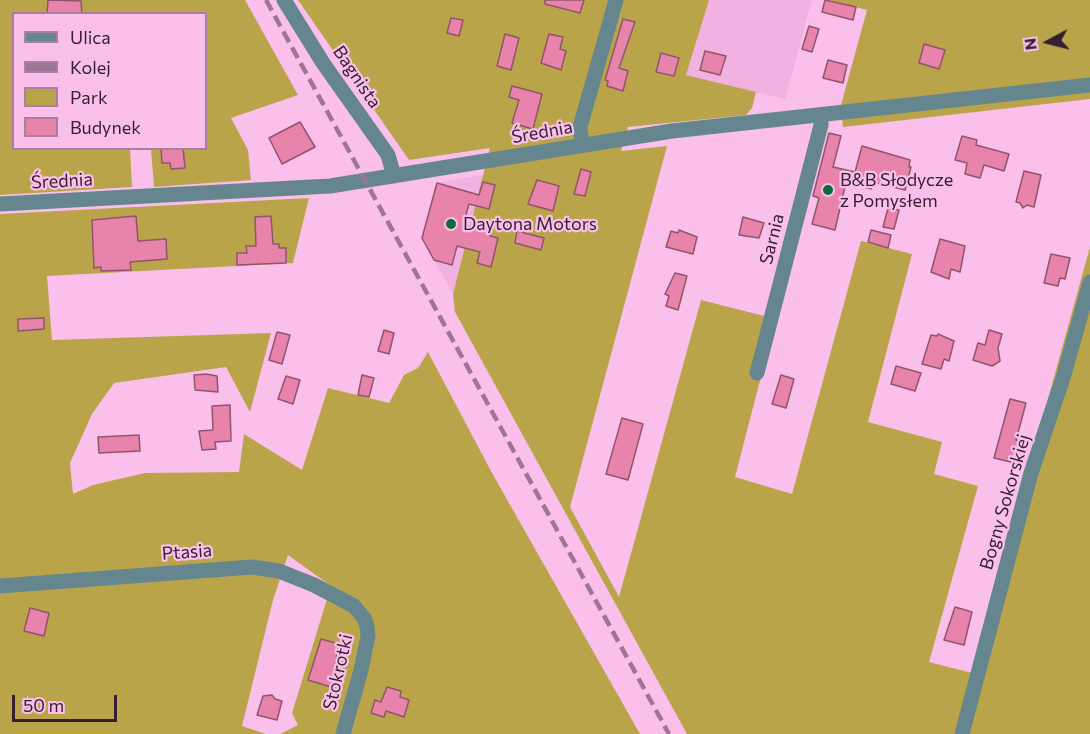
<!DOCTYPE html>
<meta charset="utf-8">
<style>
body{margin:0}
#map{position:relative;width:1090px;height:734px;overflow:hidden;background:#fac0eb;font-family:Commissioner,sans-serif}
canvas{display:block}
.legend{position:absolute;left:12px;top:12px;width:195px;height:138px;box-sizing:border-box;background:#fac0eb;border:2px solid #ab7fa0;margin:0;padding:8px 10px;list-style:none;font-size:18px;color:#341e2f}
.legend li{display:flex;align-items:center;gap:12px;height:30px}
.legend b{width:30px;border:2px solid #ab7fa0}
.north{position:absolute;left:1018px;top:12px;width:60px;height:60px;-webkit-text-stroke:4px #fac0eb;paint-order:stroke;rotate:263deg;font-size:16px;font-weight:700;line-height:24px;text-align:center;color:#341e2f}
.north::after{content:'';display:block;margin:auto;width:21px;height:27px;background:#341e2f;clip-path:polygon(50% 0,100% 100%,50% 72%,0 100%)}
.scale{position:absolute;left:12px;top:695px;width:105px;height:27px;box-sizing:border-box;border:3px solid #341e2f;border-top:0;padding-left:8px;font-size:18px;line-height:21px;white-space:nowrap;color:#341e2f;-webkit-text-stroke:4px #fac0eb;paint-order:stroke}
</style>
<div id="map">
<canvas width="1090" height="734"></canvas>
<ul class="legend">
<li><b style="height:8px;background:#66868f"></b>Ulica</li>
<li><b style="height:8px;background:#9e7594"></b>Kolej</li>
<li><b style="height:16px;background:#baa449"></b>Park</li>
<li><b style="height:16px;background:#e884ab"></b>Budynek</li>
</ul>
<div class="north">N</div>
<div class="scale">50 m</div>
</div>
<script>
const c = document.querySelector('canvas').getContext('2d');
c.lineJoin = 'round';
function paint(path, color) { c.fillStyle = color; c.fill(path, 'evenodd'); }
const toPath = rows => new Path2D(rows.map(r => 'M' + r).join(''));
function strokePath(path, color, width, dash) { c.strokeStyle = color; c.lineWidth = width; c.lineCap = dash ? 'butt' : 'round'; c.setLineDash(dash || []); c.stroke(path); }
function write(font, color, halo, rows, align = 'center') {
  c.font = font + ' Commissioner,sans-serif'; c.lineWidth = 4.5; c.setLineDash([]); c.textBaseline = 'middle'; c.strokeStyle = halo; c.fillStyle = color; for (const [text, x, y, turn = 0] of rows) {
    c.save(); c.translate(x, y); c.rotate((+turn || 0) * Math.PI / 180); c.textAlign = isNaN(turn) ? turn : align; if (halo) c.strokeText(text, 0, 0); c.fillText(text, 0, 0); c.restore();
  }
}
paint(toPath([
 [709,0,812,0,785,99,686,75],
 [484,175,453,294,421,238,436,183]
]), '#f1b1e1');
paint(toPath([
 [0,0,245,0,298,95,231,118,248,150,251,180,154,187,151,149,206,148,206,14,14,14,14,148,130,149,132,187,0,195],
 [298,0,709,0,686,75,756,92,752,108,746,115,628,127,621,151,667,146,570,507,619,597,701,300,776,319,735,477,792,494,861,241,912,254,868,422,942,442,934,474,978,486,929,662,972,673,1090,247,1090,734,687,734,455,312,453,294,490,148,409,160],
 [829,0,1090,0,1090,99,843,127,841,105,867,10],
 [309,198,293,263,47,276,52,340,271,333,250,412,226,367,114,383,92,414,70,463,73,494,93,485,145,473,239,472,244,434,302,470,328,388,389,403,404,375,418,368,428,352,492,473,640,734,280,734,298,725,292,713,331,586,288,555,273,600,242,726,266,734,0,734,0,214]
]), '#baa449');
const building = toPath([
 [48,0,81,1,82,14,47,14,48,0],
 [545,0,584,0,580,13,545,4,545,0],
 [825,0,856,7,853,20,822,12,825,0],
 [451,18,463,20,459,36,447,33,451,18],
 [623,19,635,22,619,68,628,71,623,91,607,86,608,81,605,80,623,19],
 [809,26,819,29,812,52,802,49,809,26],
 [505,34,519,38,511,70,497,66,505,34],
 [549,34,563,37,560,49,566,51,561,70,541,63,549,34],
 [924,44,945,50,939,69,919,63,924,44],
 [705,51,726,56,720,75,700,70,705,51],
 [661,53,679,58,674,76,656,72,661,53],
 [828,60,847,65,843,83,823,78,828,60],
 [512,86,542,94,533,129,512,123,519,100,509,97,512,86],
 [300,122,315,147,282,164,269,138,300,122],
 [829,133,841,136,833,167,855,172,862,146,910,160,909,167,911,167,905,190,873,182,871,189,846,182,835,230,812,224,819,198,813,196,829,133],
 [962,136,977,140,976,145,1009,154,1004,171,984,165,980,178,965,174,967,163,955,160,962,136],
 [161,148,183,148,185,168,171,169,170,163,162,163,161,148],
 [581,169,591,172,585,196,574,194,581,169],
 [1024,171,1041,175,1034,207,1027,205,1023,208,1020,203,1016,202,1024,171],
 [537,180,559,186,553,211,528,204,537,180],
 [483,182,495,185,489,209,469,204,463,225,491,232,490,236,498,238,491,267,477,263,480,252,457,246,452,265,434,260,422,238,437,183,479,195,483,182],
 [888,208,899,210,894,229,883,227,888,208],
 [136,216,138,241,166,239,167,259,130,262,131,270,101,271,101,267,94,268,92,220,136,216],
 [271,216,273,244,279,244,279,248,286,248,286,263,237,265,237,253,247,253,246,246,256,246,255,217,271,216],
 [743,217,764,223,759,238,739,235,743,217],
 [679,230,697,237,693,254,666,247,671,231,678,233,679,230],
 [871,230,891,235,888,248,868,242,871,230],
 [517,231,544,238,541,250,515,243,517,231],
 [940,239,965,246,960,272,951,269,949,279,931,272,940,239],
 [1051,254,1070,258,1065,279,1060,278,1058,286,1044,283,1051,254],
 [675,273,687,276,678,310,666,306,669,296,665,294,675,273],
 [44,318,44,329,18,331,18,319,44,318],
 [384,330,394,333,389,354,378,351,384,330],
 [989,330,1002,334,998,348,1000,361,992,366,973,360,978,343,985,345,989,330],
 [277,332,290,335,282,364,269,360,277,332],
 [938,334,954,341,949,361,944,359,941,369,922,364,931,335,937,336,938,334],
 [896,366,921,373,915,391,891,384,896,366],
 [206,374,217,376,218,392,195,390,194,375,206,374],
 [362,375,374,378,369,397,358,395,362,375],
 [781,375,794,379,786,408,772,404,781,375],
 [286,376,300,380,293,404,278,399,286,376],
 [1010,399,1026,403,1016,440,1021,441,1015,463,994,458,1010,399],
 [230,405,231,441,215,442,216,449,202,450,199,431,213,430,212,406,230,405],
 [622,418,643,424,628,480,606,474,622,418],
 [139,435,140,451,99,453,98,437,139,435],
 [955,607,972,612,964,645,944,640,955,607],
 [30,608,49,613,44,636,24,631,30,608],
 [321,639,339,644,331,687,308,680,321,639],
 [387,687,401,691,400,697,409,700,404,717,386,711,384,717,371,713,375,700,381,702,387,687],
 [272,695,275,699,282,701,277,720,257,715,263,696,272,695]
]);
paint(building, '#e884ab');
strokePath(building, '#91546b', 1.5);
strokePath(toPath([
 [284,0,323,63,388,155,394,176],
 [582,145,580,127,616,0],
 [0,204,330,186,672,131,1090,85],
 [757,373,821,125,821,116],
 [0,586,252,567,279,571,314,585,354,606,364,618,367,626,368,636,361,670,343,734],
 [962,734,1031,473,1063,378,1090,282]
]), '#66868f', 15);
strokePath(toPath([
 [266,0,669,734]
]), '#9e7594', 4.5, [12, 6]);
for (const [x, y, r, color] of [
 [828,190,6,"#0a6a3e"],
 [451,224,6,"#0a6a3e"]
]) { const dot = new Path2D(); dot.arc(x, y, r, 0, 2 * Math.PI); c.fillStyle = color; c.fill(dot); strokePath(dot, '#fac0eb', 2); }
write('18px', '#341e2f', '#fac0eb', [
 ["Bagnista",357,77,56],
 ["Średnia",542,132,-10],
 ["Średnia",62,181,-3],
 ["Sarnia",772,239,-76],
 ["Bogny Sokorskiej",1005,502,-74],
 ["Ptasia",187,552,-4],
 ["Stokrotki",338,672,-77]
]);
write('18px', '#341e2f', '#fac0eb', [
 ["B&B Słodycze",840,180],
 ["z Pomysłem",840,201],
 ["Daytona Motors",463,224]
], 'left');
</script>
